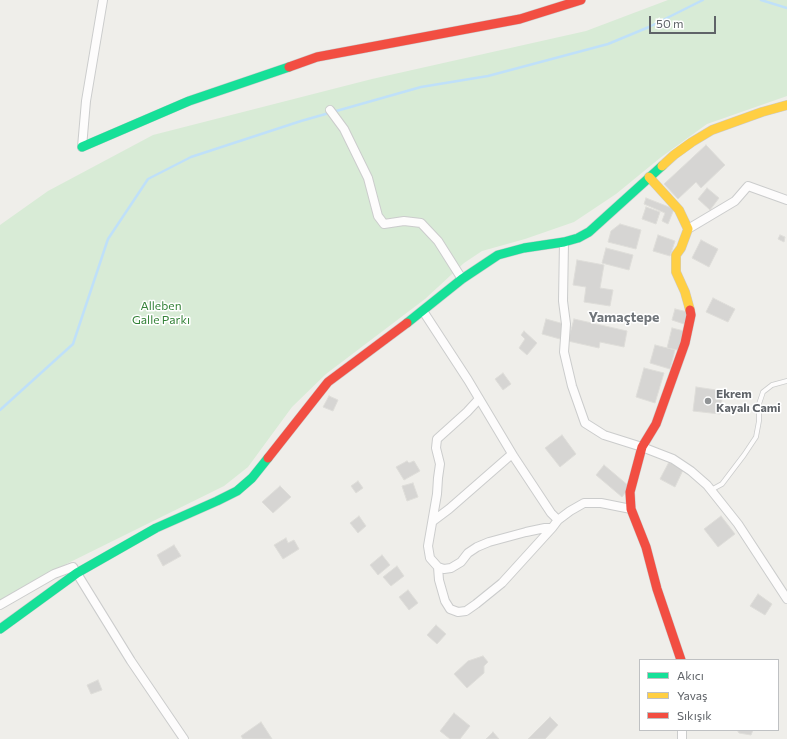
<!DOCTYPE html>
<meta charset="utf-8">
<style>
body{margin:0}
#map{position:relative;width:787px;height:739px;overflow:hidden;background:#efeeea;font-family:Commissioner,sans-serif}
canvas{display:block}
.legend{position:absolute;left:639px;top:659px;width:140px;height:72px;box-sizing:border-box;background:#fff;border:1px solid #bfc1c3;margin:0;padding:5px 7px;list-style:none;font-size:12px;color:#5f6368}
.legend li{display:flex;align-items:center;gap:8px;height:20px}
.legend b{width:20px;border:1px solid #bfc1c3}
.scale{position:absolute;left:649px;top:16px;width:67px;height:18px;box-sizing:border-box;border:2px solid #5f6368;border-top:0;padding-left:5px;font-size:12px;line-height:14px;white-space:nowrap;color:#5f6368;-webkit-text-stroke:3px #fff;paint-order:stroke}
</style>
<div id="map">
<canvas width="787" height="739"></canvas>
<ul class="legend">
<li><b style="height:5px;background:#16e098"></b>Akıcı</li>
<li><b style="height:5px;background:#ffcf43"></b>Yavaş</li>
<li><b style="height:5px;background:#f24e42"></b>Sıkışık</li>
</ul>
<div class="scale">50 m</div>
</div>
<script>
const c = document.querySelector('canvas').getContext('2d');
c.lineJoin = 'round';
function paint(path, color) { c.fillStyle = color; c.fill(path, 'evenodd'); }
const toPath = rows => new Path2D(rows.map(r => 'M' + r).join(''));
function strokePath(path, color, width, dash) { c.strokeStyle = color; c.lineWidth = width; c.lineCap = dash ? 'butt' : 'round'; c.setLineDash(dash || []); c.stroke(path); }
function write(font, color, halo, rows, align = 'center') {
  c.font = font + ' Commissioner,sans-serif'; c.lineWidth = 3; c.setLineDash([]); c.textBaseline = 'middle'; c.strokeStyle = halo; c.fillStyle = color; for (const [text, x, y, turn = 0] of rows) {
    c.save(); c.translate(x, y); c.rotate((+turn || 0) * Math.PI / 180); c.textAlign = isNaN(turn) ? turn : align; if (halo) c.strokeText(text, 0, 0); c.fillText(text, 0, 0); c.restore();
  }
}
paint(toPath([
 [668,0,787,0,787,96,707,124,660,158,616,194,574,222,525,239,482,251,464,263,425,299,326,374,292,407,248,467,224,486,40,577,0,600,0,225,48,191,153,135,372,79,586,31]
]), '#d8ebd6');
strokePath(toPath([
 [761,0,787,8],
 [0,410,73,344,108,239,148,179,191,157,301,121,421,87,488,76,608,44,649,27,703,0]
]), '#bfe0f9', 2.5);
const building = toPath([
 [706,145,725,165,701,188,696,182,678,199,664,184,706,145],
 [707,188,719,198,710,210,698,199,707,188],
 [646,198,674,209,668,224,662,221,665,213,644,204,646,198],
 [646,207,660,212,656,224,642,219,646,207],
 [620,224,641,230,636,249,608,242,611,231,620,224],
 [658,235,675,241,670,256,653,251,658,235],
 [780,235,785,237,784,242,778,239,780,235],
 [701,240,718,249,709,267,692,258,701,240],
 [606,248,633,255,629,270,602,263,606,248],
 [577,260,604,265,600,288,613,290,610,306,584,302,586,287,573,285,577,260],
 [713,298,735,309,728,322,706,312,713,298],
 [675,309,688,312,684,324,672,320,675,309],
 [546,319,564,324,560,339,542,334,546,319],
 [574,319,627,331,624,347,600,342,599,348,568,341,574,319],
 [672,328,684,331,678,350,667,348,672,328],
 [524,331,537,343,527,355,519,348,525,339,521,335,524,331],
 [655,345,675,350,670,369,650,363,655,345],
 [644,368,664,373,655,403,636,397,644,368],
 [503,373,511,384,503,390,495,379,503,373],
 [696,387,723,391,720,414,693,411,696,387],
 [329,396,338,400,333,411,323,407,329,396],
 [562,435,576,454,560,467,545,448,562,435],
 [407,461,409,463,414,461,420,471,404,480,396,467,407,461],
 [669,462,683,470,675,487,660,479,669,462],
 [604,465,630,487,622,497,596,475,604,465],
 [358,481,363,488,356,493,351,486,358,481],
 [413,483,418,497,407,501,402,486,413,483],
 [280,486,291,497,273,513,262,502,280,486],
 [359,516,366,526,358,533,350,523,359,516],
 [721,516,735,534,718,547,704,529,721,516],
 [286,538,288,543,294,540,299,549,283,559,274,545,286,538],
 [174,545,181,556,163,566,157,555,174,545],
 [382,555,390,565,378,575,370,565,382,555],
 [397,566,404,576,391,586,383,577,397,566],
 [408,590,418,603,409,610,399,597,408,590],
 [758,594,772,604,765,615,750,606,758,594],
 [436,625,446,634,437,644,427,635,436,625],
 [483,656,488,662,484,666,484,673,467,688,454,674,468,661,483,656],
 [98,680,102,690,91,694,87,685,98,680],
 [454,713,470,726,460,739,450,739,440,731,454,713],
 [550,717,558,725,545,739,528,739,550,717],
 [261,722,272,739,243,739,241,736,261,722],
 [737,730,753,730,751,735,739,733,737,730],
 [493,732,499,739,486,739,493,732]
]);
paint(building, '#d6d5d3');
strokePath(building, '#deddd9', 1);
const lane = toPath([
 [711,490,722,484,744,455,756,437,759,421,759,404,763,392,772,385,787,381]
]);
const street = toPath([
 [330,110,344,129,368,178,378,216,384,224,404,221,421,223,438,241,462,279],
 [82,147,86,101,103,0],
 [688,229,735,201,748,186,787,200],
 [564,242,563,301,566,324,564,352,572,386,585,423,604,435,642,447,673,459,691,471,707,485,738,524,787,599],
 [423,311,468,380,514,457,551,513,558,520,570,511,584,503,601,503,631,509],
 [479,399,467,412,437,439,436,448,440,464,438,478,437,494,428,546,430,558,438,567,444,569,451,568,461,562,468,553,477,547,489,542,526,532,545,528,552,528,558,520],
 [433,521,449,509,512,454],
 [438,567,439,580,445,601,450,609,458,612,466,611,476,604,502,583,552,528],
 [0,605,54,574,73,567,131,661,184,739],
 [682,739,682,730]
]);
const fast = toPath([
 [82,147,189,101,289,67],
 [407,323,462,279,498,255,524,248,564,242,578,238,589,232,662,166],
 [0,629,77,573,156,528,217,501,237,491,252,478,268,458]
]);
const slow = toPath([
 [662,166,674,155,692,142,712,130,762,112,787,105],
 [649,177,679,210,688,229,681,248,676,255,676,272,685,292,690,310]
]);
const jam = toPath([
 [289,67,317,57,520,19,581,0],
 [268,458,328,382,407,323],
 [681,660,657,589,646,547,631,509,630,492,642,447,656,424,685,343,691,315,690,310]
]);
strokePath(lane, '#cbcccc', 5.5);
strokePath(street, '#cbcccc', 10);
strokePath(fast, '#cacacb', 10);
strokePath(slow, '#cacacb', 10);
strokePath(jam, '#cacacb', 10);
strokePath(lane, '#fdfcfc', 4);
strokePath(street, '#fdfcfc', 8);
strokePath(fast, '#16e098', 9);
strokePath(slow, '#ffcf43', 9);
strokePath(jam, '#f24e42', 9);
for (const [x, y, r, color] of [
 [708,401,4,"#919496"]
]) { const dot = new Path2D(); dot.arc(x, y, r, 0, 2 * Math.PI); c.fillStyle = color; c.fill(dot); strokePath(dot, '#fff', 1.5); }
write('12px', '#348238', '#fff', [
 ["Alleben",161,306],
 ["Galle Parkı",161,320]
]);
write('bold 12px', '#5f6368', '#fff', [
 ["Ekrem",716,394],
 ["Kayalı Cami",716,408]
], 'left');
write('bold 14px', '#70757a', '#fff', [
 ["Yamaçtepe",624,317]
]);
</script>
